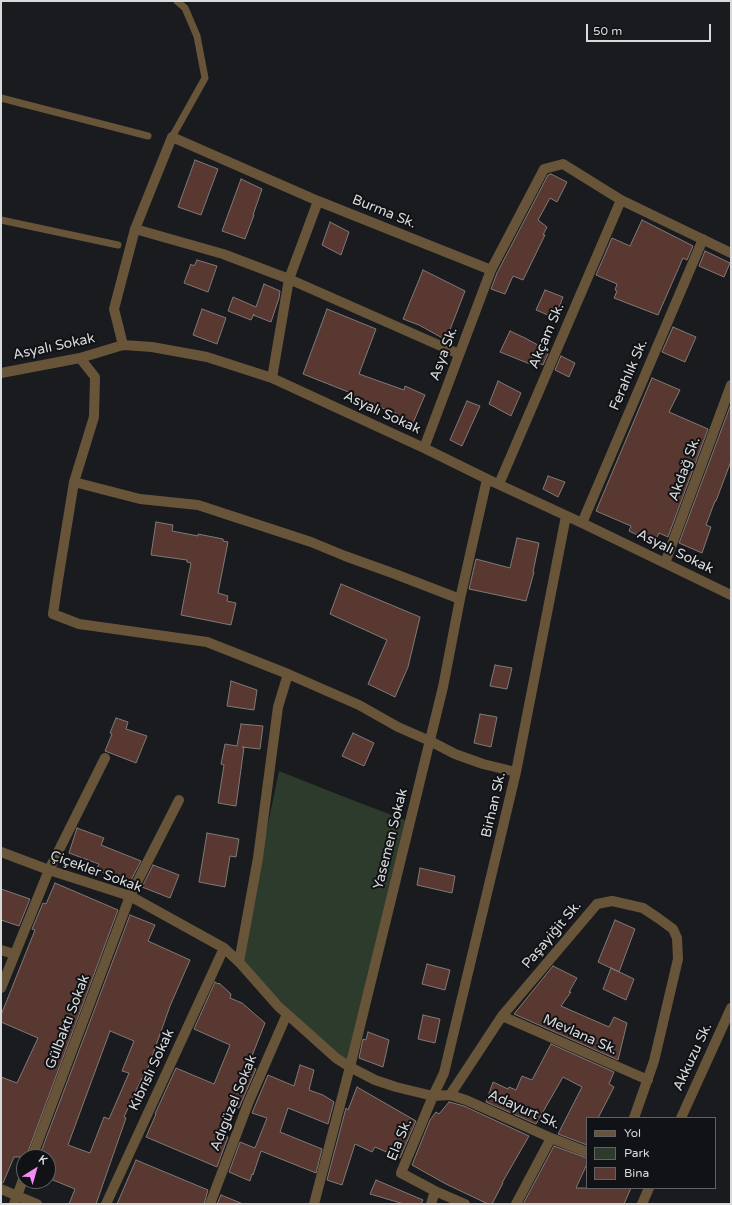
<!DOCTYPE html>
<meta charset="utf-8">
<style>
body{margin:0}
#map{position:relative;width:732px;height:1205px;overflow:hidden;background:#191b1e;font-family:"Varela Round",sans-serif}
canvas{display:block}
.frame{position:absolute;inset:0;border:2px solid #d9dadc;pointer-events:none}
.legend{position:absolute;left:586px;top:1117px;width:130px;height:72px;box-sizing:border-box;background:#101215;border:1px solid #606265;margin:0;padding:5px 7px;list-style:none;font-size:12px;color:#d9dadc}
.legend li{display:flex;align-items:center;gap:8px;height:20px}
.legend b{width:20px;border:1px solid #606265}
.north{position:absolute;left:16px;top:1149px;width:40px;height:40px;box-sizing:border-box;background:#101215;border:1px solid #606265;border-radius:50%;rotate:37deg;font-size:11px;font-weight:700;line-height:16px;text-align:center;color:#d9dadc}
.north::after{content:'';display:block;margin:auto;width:14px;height:18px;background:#f18bf5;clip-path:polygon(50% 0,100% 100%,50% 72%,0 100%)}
.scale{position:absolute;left:586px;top:24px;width:125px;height:18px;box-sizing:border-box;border:2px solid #d9dadc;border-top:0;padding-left:5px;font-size:12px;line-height:14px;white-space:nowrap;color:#d9dadc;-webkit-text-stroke:3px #101215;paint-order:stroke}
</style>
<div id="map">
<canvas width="732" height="1205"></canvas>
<div class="frame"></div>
<ul class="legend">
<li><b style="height:5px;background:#685539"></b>Yol</li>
<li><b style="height:11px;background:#2c3b2b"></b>Park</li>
<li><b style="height:11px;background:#583830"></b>Bina</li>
</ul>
<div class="north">K</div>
<div class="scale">50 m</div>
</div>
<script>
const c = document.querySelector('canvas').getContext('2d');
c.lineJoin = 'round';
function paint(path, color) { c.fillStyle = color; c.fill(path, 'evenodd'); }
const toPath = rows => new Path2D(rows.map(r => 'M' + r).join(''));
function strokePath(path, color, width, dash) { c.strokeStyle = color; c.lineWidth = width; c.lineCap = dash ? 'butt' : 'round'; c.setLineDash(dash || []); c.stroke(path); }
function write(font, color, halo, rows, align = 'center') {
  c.font = font + ' "Varela Round",sans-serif'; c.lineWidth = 4; c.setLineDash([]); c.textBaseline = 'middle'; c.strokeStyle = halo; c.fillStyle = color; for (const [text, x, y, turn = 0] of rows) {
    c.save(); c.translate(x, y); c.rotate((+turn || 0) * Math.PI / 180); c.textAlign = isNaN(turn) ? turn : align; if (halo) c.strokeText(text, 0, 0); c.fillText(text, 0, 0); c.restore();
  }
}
paint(toPath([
 [279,771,342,796,410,822,350,1067,239,962]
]), '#2c3b2b');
const building = toPath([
 [195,160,218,169,201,215,178,207,195,160],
 [551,174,567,182,557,202,550,198,538,220,547,227,543,235,545,235,523,280,513,276,505,294,491,289,497,273,548,175,551,174],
 [241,179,262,189,253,215,254,215,245,239,222,231,241,179],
 [642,220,693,246,687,260,683,258,658,315,614,298,617,291,615,290,617,284,596,275,612,238,630,246,642,220],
 [330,222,349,232,341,255,322,245,330,222],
 [705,251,730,263,724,277,699,266,705,251],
 [197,260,217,266,208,292,184,283,191,264,194,266,197,260],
 [423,270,465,291,446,340,419,325,403,319,423,270],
 [264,284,280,291,279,298,271,322,253,315,254,314,251,320,228,311,233,297,256,307,264,284],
 [545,290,563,297,555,318,536,310,545,290],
 [202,309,226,318,217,344,193,335,202,309],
 [327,309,376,329,359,374,404,390,405,386,425,395,413,423,395,414,396,413,349,396,351,393,303,374,327,309],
 [673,327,696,337,685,362,662,352,673,327],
 [510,331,525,338,549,351,543,365,537,362,535,366,500,352,510,331],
 [561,356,575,363,569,377,555,370,561,356],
 [652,378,680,390,669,412,708,429,668,537,659,533,654,543,629,531,631,526,596,511,652,378],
 [498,381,521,393,511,416,489,404,498,381],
 [467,401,480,406,462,446,450,440,467,401],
 [731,404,731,461,716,501,715,501,706,525,711,527,702,553,679,543,731,404],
 [548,476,565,482,558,497,543,489,548,476],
 [156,522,173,525,172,531,198,536,198,534,223,539,223,541,228,542,218,593,228,596,227,601,236,603,231,625,181,615,191,563,187,562,187,560,151,555,156,522],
 [517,538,539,543,533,572,534,572,526,601,469,589,476,559,510,568,517,538],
 [341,584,420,617,408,667,395,697,368,684,387,640,330,614,341,584],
 [495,665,512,668,507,689,490,686,495,665],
 [231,681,257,690,254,710,227,706,231,681],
 [480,714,497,717,491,747,474,743,480,714],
 [116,718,128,722,126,729,147,736,136,763,105,751,112,734,110,733,116,718],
 [241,724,263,726,260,749,242,747,244,747,236,806,218,803,224,765,221,764,225,744,237,746,241,724],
 [353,733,374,743,364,766,342,756,353,733],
 [77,828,104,838,101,845,141,861,130,882,96,870,99,864,69,853,77,828],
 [207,833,239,839,236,857,230,856,225,887,199,882,207,833],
 [153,865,179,875,170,898,142,887,153,865],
 [420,868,455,876,452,893,417,885,420,868],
 [55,883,118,910,26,1157,14,1157,3,1183,1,1183,1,1077,17,1083,38,1038,1,1022,1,1015,35,930,32,929,43,903,46,904,55,883],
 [1,889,30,899,19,926,1,920,1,889],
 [130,915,155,925,148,941,190,960,170,1006,144,1079,142,1078,124,1117,126,1118,96,1204,69,1204,75,1189,48,1178,48,1157,39,1157,130,915],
 [110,1031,134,1041,122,1071,129,1073,109,1119,104,1117,90,1153,68,1145,110,1031],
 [615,920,635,929,619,972,598,962,615,920],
 [427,964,450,970,445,990,422,984,427,964],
 [553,966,577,978,569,992,571,992,561,1006,609,1027,614,1017,627,1023,618,1060,514,1014,553,966],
 [611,968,634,979,626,1000,603,989,611,968],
 [215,982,218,984,219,983,231,994,230,998,242,1003,265,1023,248,1066,256,1069,239,1108,232,1106,221,1134,228,1137,217,1167,146,1137,156,1114,155,1114,176,1068,214,1084,230,1045,194,1029,215,982],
 [423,1015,440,1019,435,1043,418,1039,423,1015],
 [368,1032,389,1040,383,1067,359,1058,363,1039,366,1040,368,1032],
 [551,1044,614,1072,609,1084,614,1087,598,1118,587,1118,587,1145,558,1134,582,1087,563,1077,536,1124,486,1102,493,1082,508,1089,509,1087,516,1090,522,1076,532,1080,551,1044],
 [300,1065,314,1070,309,1090,323,1095,334,1102,328,1124,288,1108,280,1132,322,1149,316,1173,261,1151,253,1175,252,1174,250,1181,229,1172,240,1142,255,1148,267,1118,252,1113,268,1075,294,1086,300,1065],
 [357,1087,416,1121,400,1158,375,1147,372,1152,355,1144,342,1185,327,1180,346,1108,348,1110,357,1087],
 [449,1102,464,1106,529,1136,502,1183,503,1183,492,1204,488,1204,446,1184,412,1165,430,1120,436,1112,439,1114,449,1102],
 [554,1146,587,1158,587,1164,576,1188,631,1188,624,1204,523,1204,554,1146],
 [136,1160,208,1190,204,1204,117,1204,136,1160],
 [376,1180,423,1200,421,1204,404,1204,370,1194,376,1180],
 [221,1195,243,1204,217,1204,221,1195]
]);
paint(building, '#583830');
strokePath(building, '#7f7a78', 1);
strokePath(toPath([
 [1,98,148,136],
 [172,137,205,78,197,36,185,8,177,1],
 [1,220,118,245]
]), '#685539', 7);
strokePath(toPath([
 [135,229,223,254,289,279,459,354],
 [123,345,114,309,135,229,172,137,318,201,491,270,544,169,563,164,621,200,731,253],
 [80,358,95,377,94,417,74,482,58,580,53,614,79,624,207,642,288,674],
 [1,373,80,358,123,345,152,347,207,357,272,378,424,448,487,479,582,523,731,595],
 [272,378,289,279,318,201],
 [424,448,491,270],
 [74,482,140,499,198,505,311,542,345,556,395,574,460,599],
 [499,484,621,200],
 [582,523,703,239],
 [665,563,731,385],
 [1,852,49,870,130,896,224,948,239,962,278,1006,336,1058,350,1067,375,1080,396,1087,433,1096,450,1095,466,1100,551,1138,587,1152],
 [1,950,14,954],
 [239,962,258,858,278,707,288,674,359,705,398,727,430,741,455,754,483,764,516,772],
 [1,988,49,870,105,758],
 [502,1016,648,1080],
 [450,1095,502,1016,597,904,612,901,643,908,658,918,673,929,677,938,678,959,654,1061,634,1118],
 [681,1118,731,1008],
 [32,1157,130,896,179,800],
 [1,1189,37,1204],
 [14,1204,24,1177],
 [106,1204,224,948],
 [210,1204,249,1101,287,1014],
 [314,1204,350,1067,443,687,460,599,487,479],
 [431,1204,435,1191],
 [465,1204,435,1191,401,1173,433,1096,444,1073,516,772,566,516],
 [516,1204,551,1138],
 [642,1204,649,1188]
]), '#685539', 10);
write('14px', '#d9dadc', '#101215', [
 ["Burma Sk.",384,212,22],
 ["Akçam Sk.",547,336,-67],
 ["Asyalı Sokak",54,347,-12],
 ["Asya Sk.",444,354,-70],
 ["Ferahlık Sk.",629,375,-67],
 ["Asyalı Sokak",382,413,25],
 ["Akdağ Sk.",685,469,-70],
 ["Asyalı Sokak",675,552,26],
 ["Birhan Sk.",494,805,-77],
 ["Yasemen Sokak",391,839,-76],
 ["Çiçekler Sokak",96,872,20],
 ["Paşayiğit Sk.",552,935,-50],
 ["Gülbaktı Sokak",68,1022,-69],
 ["Mevlana Sk.",580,1035,24],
 ["Akkuzu Sk.",693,1057,-65],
 ["Kıbrıslı Sokak",152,1070,-65],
 ["Adıgüzel Sokak",234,1103,-68],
 ["Adayurt Sk.",524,1110,24],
 ["Ela Sk.",400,1140,-68]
]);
</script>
